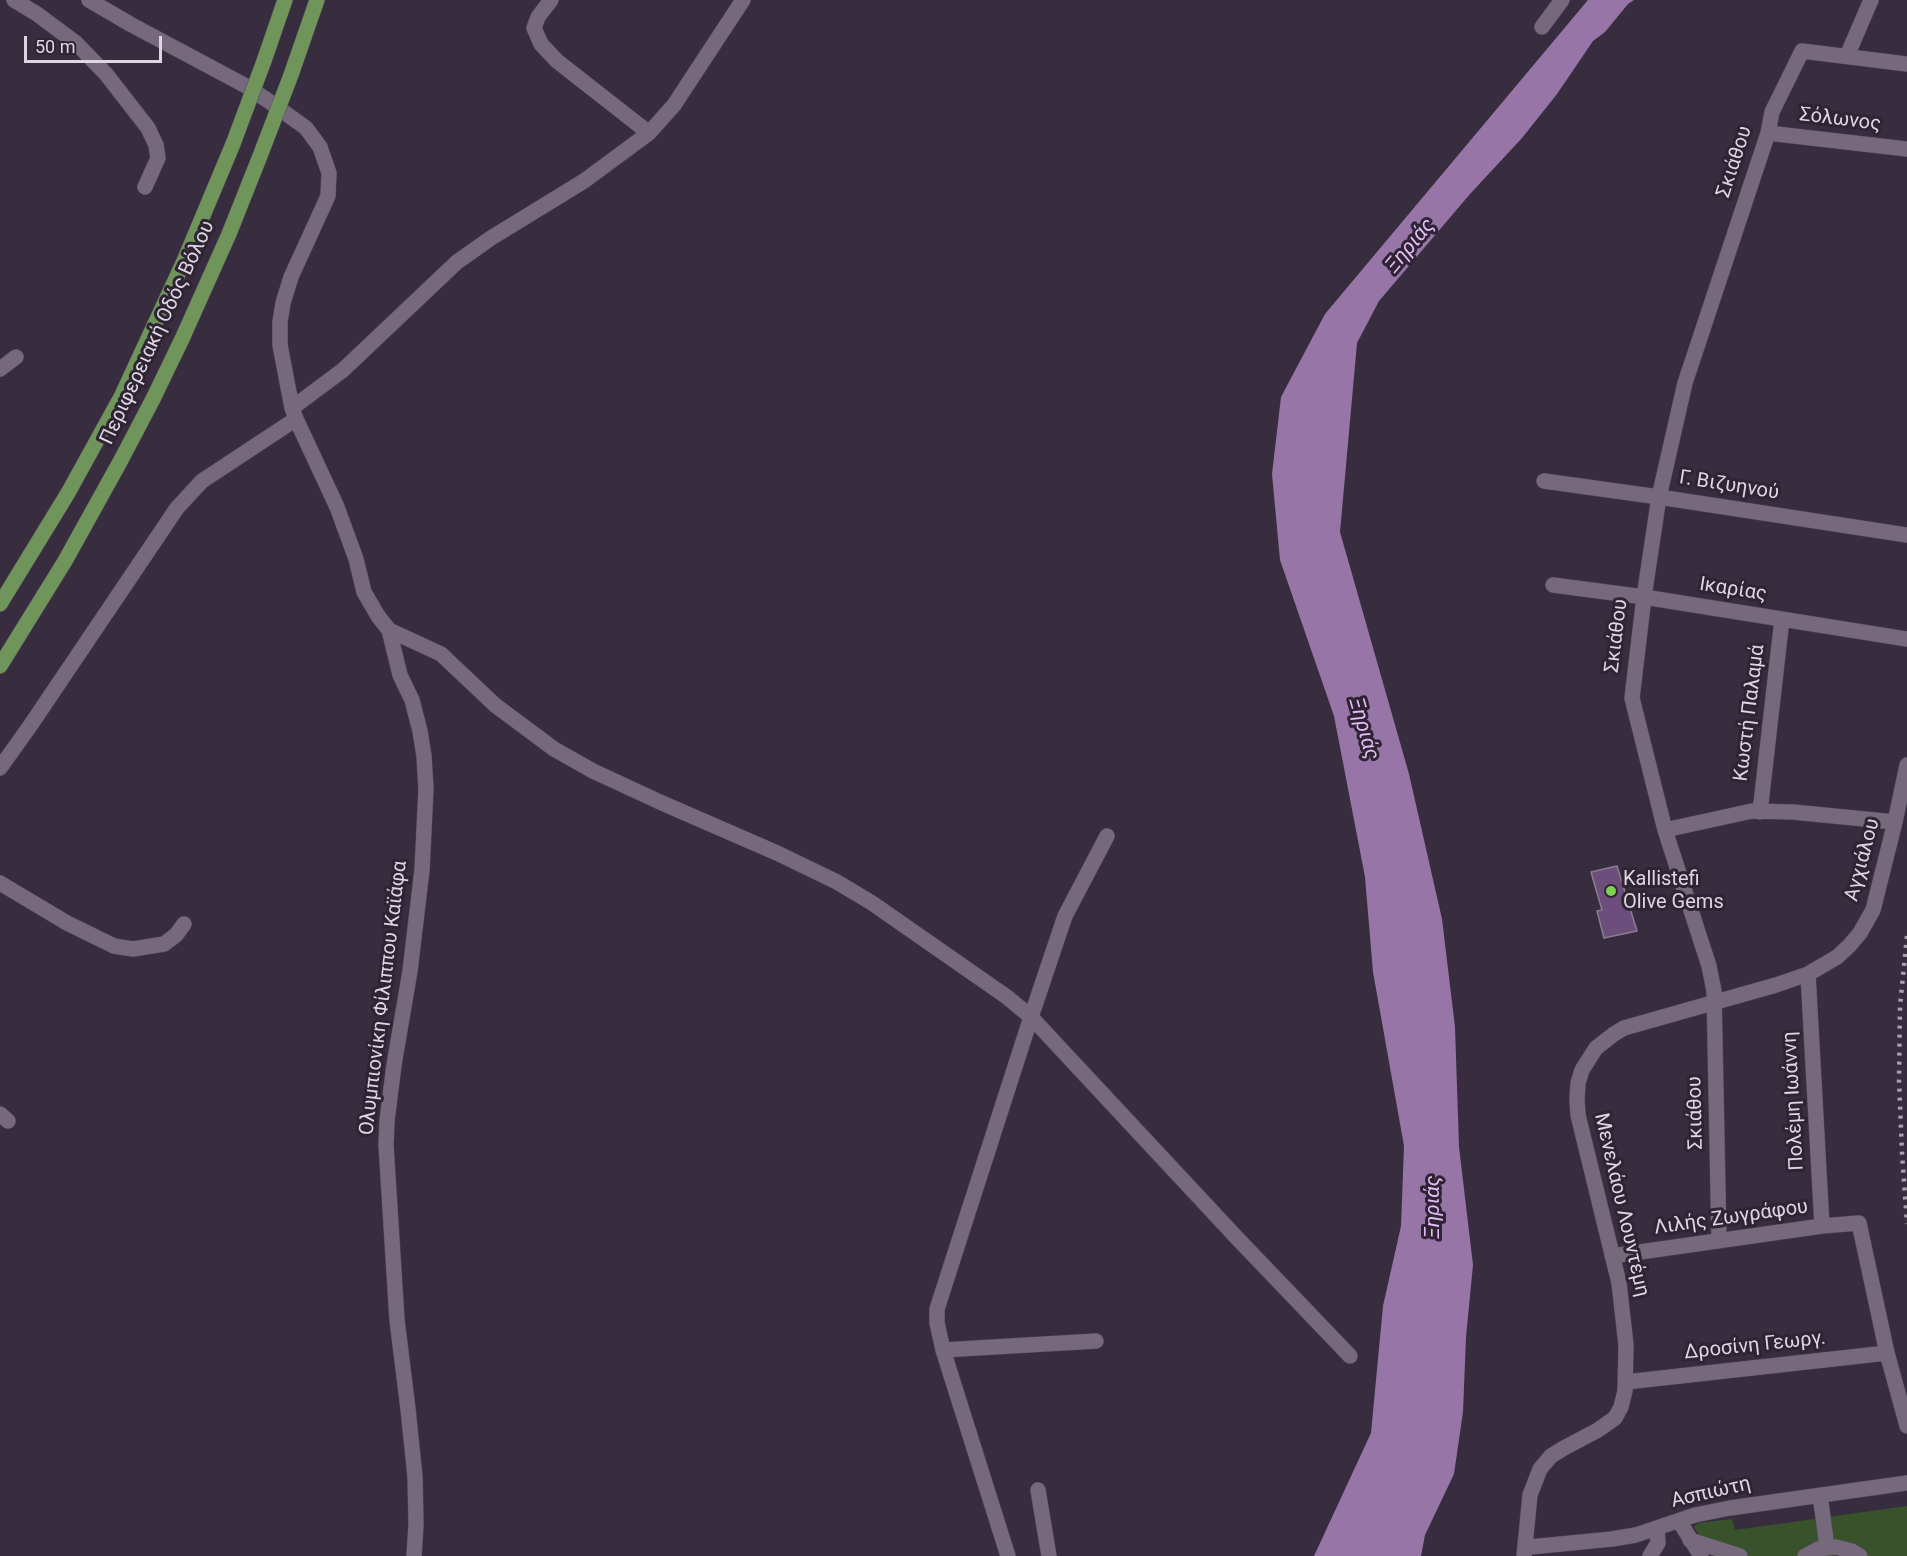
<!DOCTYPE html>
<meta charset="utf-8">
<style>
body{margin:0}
#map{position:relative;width:1907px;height:1556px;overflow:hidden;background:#382d3e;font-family:Roboto,sans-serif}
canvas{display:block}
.scale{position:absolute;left:24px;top:36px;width:138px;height:27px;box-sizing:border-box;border:3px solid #ded7e1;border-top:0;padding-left:8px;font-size:18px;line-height:21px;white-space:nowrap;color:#ded7e1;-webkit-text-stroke:4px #2e2433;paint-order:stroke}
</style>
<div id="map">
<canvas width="1907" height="1556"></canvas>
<div class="scale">50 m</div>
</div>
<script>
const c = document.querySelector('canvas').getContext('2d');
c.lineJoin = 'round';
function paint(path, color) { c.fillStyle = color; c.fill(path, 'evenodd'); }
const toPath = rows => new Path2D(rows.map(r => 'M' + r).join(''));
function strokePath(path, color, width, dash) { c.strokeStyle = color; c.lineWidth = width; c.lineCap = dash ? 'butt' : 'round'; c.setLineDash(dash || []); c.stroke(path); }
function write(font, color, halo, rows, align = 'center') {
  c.font = font + ' Roboto,sans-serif'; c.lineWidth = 6; c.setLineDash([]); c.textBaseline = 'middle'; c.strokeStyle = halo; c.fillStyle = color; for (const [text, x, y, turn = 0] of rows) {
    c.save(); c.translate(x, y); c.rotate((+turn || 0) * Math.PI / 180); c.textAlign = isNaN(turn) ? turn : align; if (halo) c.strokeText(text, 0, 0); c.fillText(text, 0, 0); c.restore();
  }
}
paint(toPath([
 [1907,1506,1907,1556,1712,1556,1694,1527,1698,1523,1732,1519,1735,1530]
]), '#38532c');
paint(toPath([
 [1588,0,1634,0,1628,4,1605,32,1593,41,1557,94,1522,138,1470,194,1379,301,1357,343,1340,532,1409,774,1442,919,1455,1027,1459,1147,1473,1265,1466,1337,1463,1412,1454,1474,1425,1535,1421,1556,1314,1556,1371,1433,1383,1306,1401,1226,1404,1146,1373,972,1365,877,1334,716,1280,560,1272,474,1281,397,1325,314]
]), '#9776a7');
const building = toPath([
 [1617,866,1637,931,1604,938,1597,911,1602,910,1591,872,1617,866]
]);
paint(building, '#6c4d7b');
strokePath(building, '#8a7d90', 1.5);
const minor = toPath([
 [14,0,37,14,76,43,106,74,148,128,156,145,158,158,145,187],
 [89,0,130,24,246,86,270,102,306,128,320,147,329,173,328,196,291,277,283,303,280,322,280,345,292,408,296,419,337,507,356,559,364,592,378,616,389,630,441,654,495,705,554,749,593,771,662,803,777,853,837,882,872,903,1007,997,1031,1017,1237,1238,1350,1356],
 [551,0,538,17,534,28,541,44,557,61,649,133],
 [1542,27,1562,0],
 [1847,56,1871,0],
 [1768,133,1907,149],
 [0,369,16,357],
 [292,408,343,370,457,262,491,238,584,181,649,133,674,105,743,0],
 [1544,481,1659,497,1907,535],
 [1553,585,1644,597,1907,639],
 [389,630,400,675,412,700,420,731,424,756,426,789,422,870,410,971,394,1065,387,1121,386,1145,397,1320,408,1409,415,1477,416,1524,414,1556],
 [0,768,30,726,177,508,202,481,296,419],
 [1760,812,1782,619],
 [1665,830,1752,811,1793,812,1895,822],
 [0,883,67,923,114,946,133,949,164,944,176,935,184,924],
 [1808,974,1822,1226],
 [0,1114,8,1121],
 [1719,1241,1714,991,1709,966,1665,830,1632,698,1644,597,1659,497,1685,383,1768,133,1772,112,1802,51,1907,64],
 [1612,1256,1822,1226,1859,1223,1887,1353,1907,1426],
 [943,1350,1096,1341],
 [1626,1382,1887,1353],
 [1038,1490,1049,1556],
 [1820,1495,1827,1547],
 [1679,1521,1701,1556],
 [1690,1540,1740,1556],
 [1526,1546,1530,1547,1612,1539,1636,1535,1695,1515,1730,1508,1907,1483],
 [1008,1556,943,1350,937,1323,937,1309,1031,1017,1065,916,1107,836],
 [1524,1556,1530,1495,1540,1469,1551,1456,1564,1448,1598,1430,1615,1418,1621,1407,1625,1391,1626,1345,1619,1283,1578,1115,1577,1099,1578,1083,1582,1070,1596,1048,1614,1034,1624,1028,1776,985,1808,974,1837,957,1849,946,1860,933,1873,910,1895,822,1907,765],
 [1650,1556,1658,1543,1657,1528],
 [1805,1556,1818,1549,1836,1547,1852,1551,1860,1556]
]);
const major = toPath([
 [264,61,285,0],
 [291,75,317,0],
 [0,604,68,493,122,395,184,261,233,144],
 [0,666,65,561,121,460,153,399,182,339,229,234,260,156]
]);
strokePath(minor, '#544b59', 16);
strokePath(major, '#544b59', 16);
strokePath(minor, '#76697c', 15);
strokePath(major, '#6f955b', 15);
strokePath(toPath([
 [1907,936,1900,1006,1899,1080,1902,1153,1907,1224]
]), '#a9a1ad', 4.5, [3, 6]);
const majorBridge = toPath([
 [233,144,264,61],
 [260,156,291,75]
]);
strokePath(majorBridge, '#544b59', 16, []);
strokePath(majorBridge, '#6f955b', 15);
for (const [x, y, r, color] of [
 [1611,891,6,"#7ed153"]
]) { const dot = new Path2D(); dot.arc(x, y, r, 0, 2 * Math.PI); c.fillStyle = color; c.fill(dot); strokePath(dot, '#2e2433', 2); }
write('20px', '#ded7e1', '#2e2433', [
 ["Σόλωνος",1840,120,7],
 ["Σκιάθου",1735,162,-72],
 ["Περιφερειακή Οδός Βόλου",158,333,-65],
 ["Γ. Βιζυηνού",1729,486,9],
 ["Ικαρίας",1733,590,9],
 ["Σκιάθου",1617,636,-83],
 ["Κωστή Παλαμά",1750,713,-83],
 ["Αγχιάλου",1863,860,-75],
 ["Ολυμπιονίκη Φίλιππου Καϊάφα",384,998,-83],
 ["Πολέμη Ιωάννη",1794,1101,-93],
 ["Σκιάθου",1696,1113,-91],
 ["Μενελάου Λουντέμη",1621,1205,77],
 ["Λιλής Ζωγράφου",1731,1218,-8],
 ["Δροσίνη Γεωργ.",1755,1346,-6],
 ["Ασπιώτη",1711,1493,-13]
]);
write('20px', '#ded7e1', '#2e2433', [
 ["Kallistefi",1623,880],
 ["Olive Gems",1623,903]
], 'left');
write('italic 21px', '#e4bdf7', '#2e2433', [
 ["Ξηριάς",1411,246,-50],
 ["Ξηριάς",1363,729,74],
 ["Ξηριάς",1434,1207,-90]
]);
</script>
